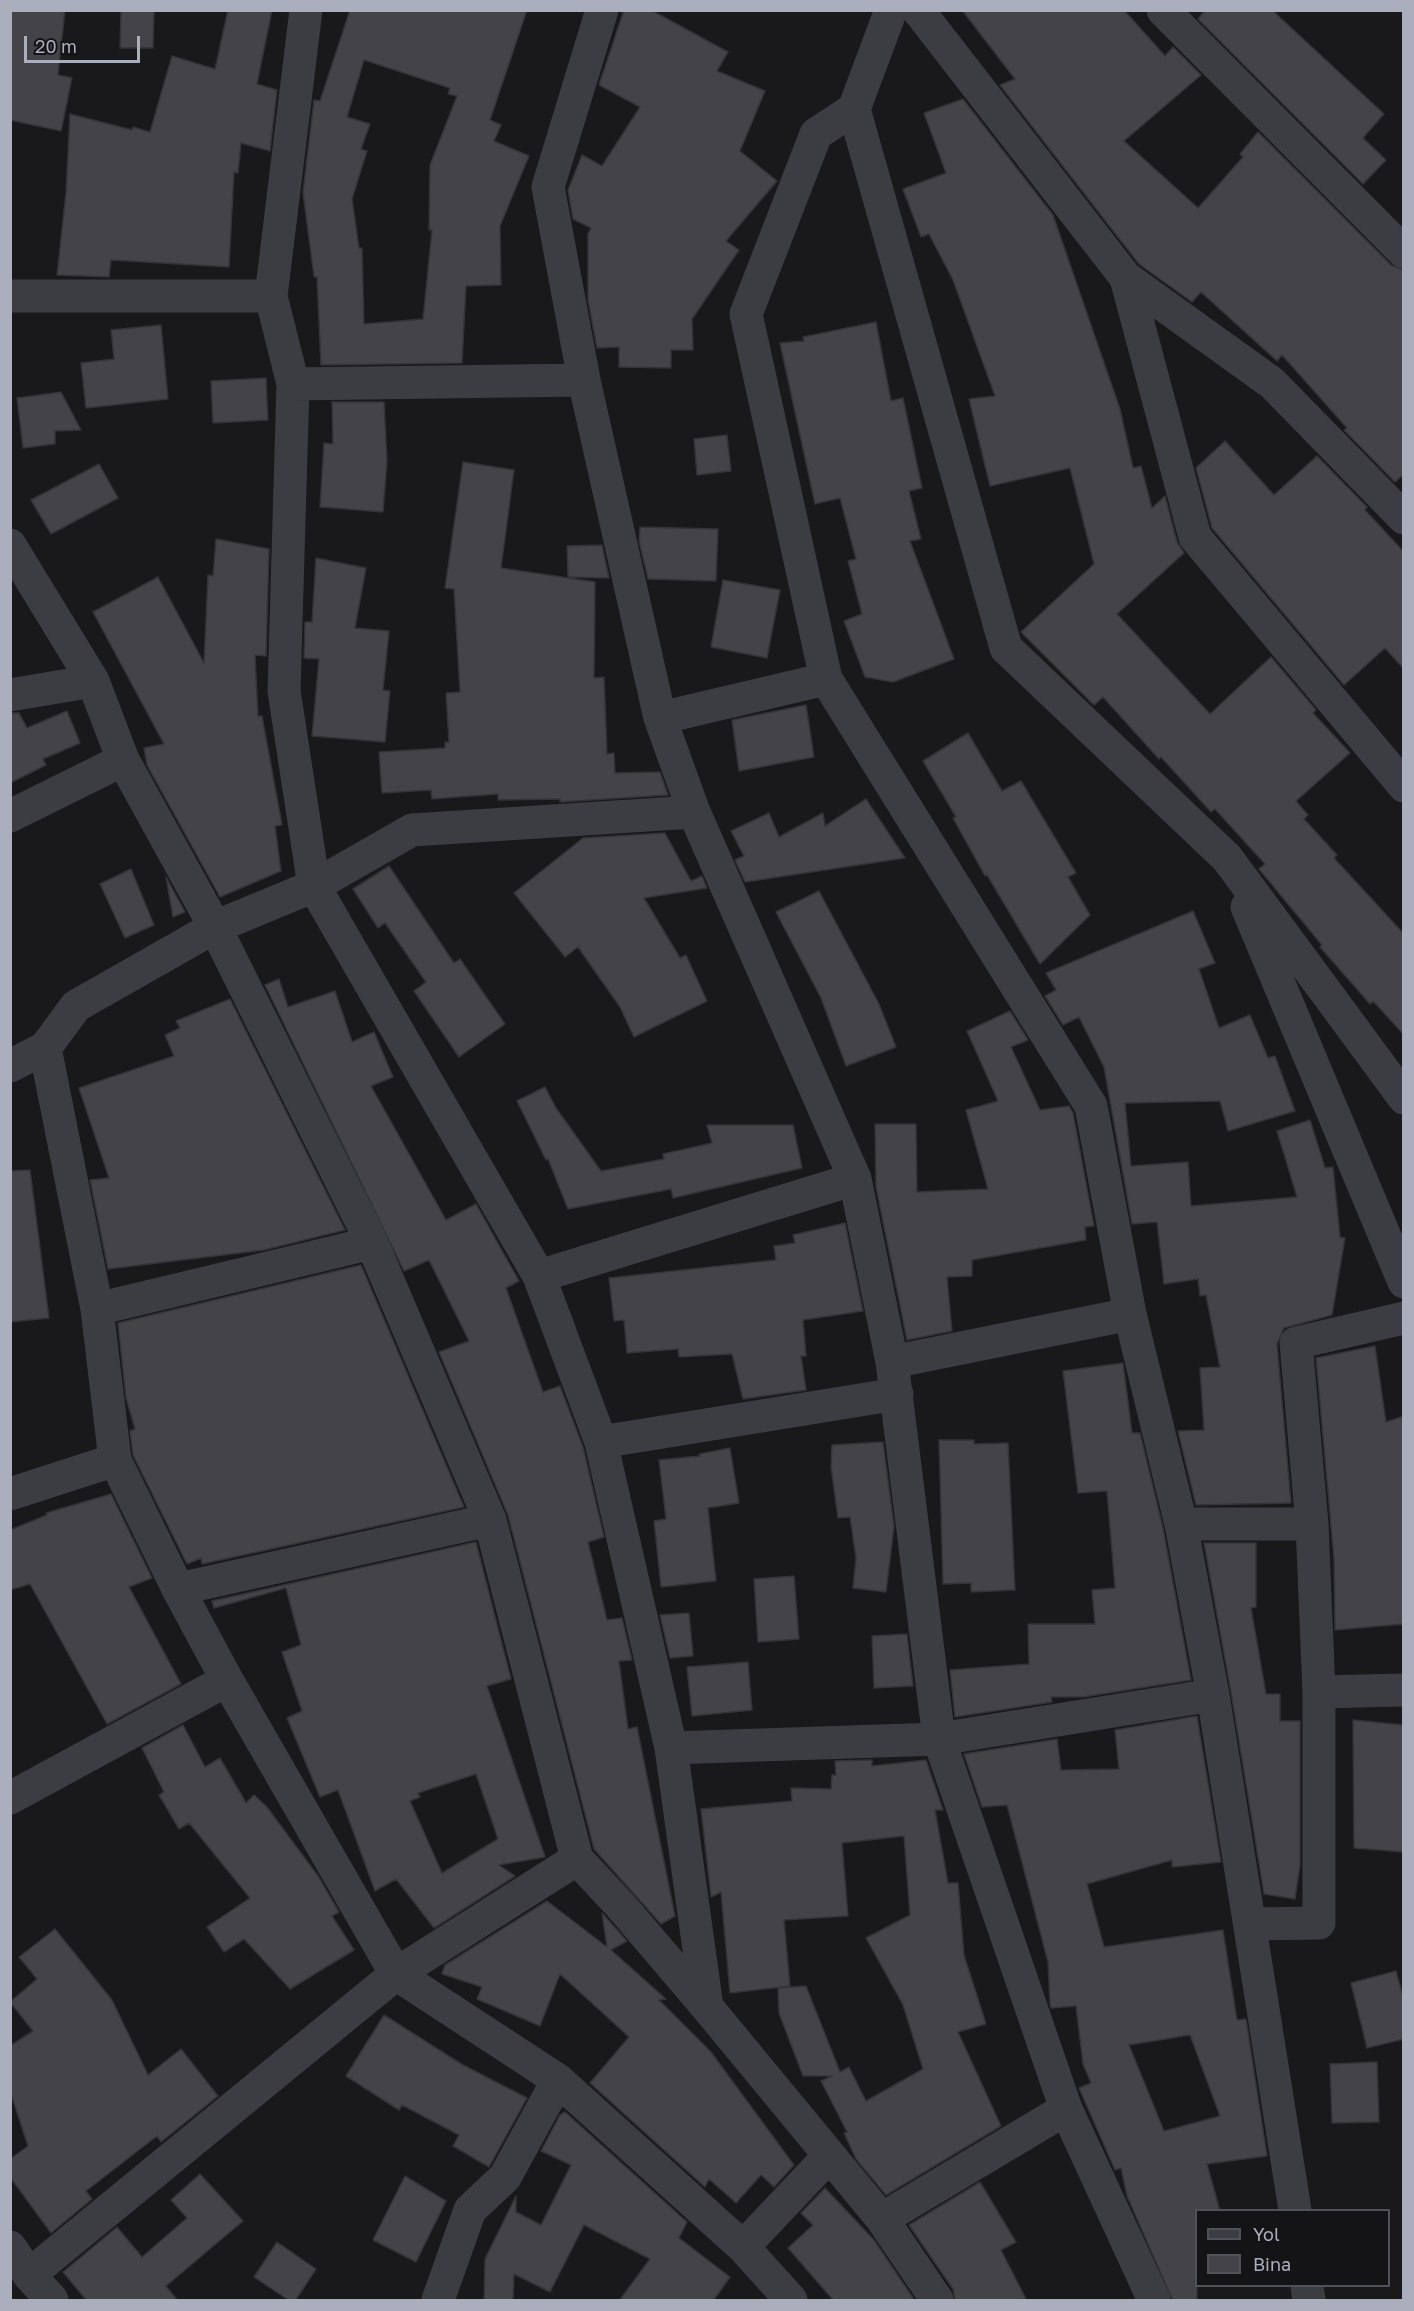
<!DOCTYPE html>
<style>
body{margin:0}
#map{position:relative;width:1414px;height:2311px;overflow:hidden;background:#19191b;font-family:"Golos Text",sans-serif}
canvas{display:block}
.frame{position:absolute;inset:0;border:12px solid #abaebc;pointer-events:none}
.legend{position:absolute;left:1195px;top:2209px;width:195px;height:78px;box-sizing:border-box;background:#141417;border:2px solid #505259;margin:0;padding:8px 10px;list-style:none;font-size:18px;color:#abaebc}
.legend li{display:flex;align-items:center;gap:12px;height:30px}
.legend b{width:30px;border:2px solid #505259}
.scale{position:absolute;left:24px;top:36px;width:116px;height:27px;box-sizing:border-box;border:3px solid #abaebc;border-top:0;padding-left:8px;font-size:18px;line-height:21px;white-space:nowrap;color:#abaebc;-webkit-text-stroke:4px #141417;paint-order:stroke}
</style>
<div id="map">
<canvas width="1414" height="2311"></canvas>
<div class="frame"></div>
<ul class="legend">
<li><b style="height:8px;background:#3c3c43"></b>Yol</li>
<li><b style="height:16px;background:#434348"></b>Bina</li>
</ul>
<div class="scale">20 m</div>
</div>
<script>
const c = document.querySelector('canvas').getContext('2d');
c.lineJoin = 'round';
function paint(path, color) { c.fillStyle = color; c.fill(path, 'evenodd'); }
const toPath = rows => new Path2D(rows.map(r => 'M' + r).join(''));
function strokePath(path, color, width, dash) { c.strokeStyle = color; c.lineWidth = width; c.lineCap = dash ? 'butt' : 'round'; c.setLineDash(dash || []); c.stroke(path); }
const building = toPath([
 [10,10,65,10,58,75,72,78,61,131,10,120,10,10],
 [121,10,154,10,153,48,120,48,121,10],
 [228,10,272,10,257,84,277,90,270,151,241,143,238,173,234,172,229,267,111,260,109,277,57,275,66,193,70,114,132,130,133,127,150,132,172,56,215,69,228,10],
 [350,10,527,10,490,120,501,125,494,141,529,156,500,226,501,285,466,286,462,363,321,365,317,277,314,277,303,192,314,100,320,101,350,10],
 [364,60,450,88,448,94,457,96,430,165,429,230,432,230,423,319,364,324,362,248,359,248,352,199,367,151,361,149,370,124,347,117,364,60],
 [624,10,651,10,728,52,717,71,765,91,740,151,777,181,726,241,739,250,692,319,693,350,671,350,671,368,619,367,619,347,597,348,588,300,588,234,591,228,573,219,568,190,582,155,602,166,640,107,599,85,624,10],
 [962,10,1124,10,1165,56,1173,47,1201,75,1124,141,1198,208,1243,157,1240,154,1258,132,1391,265,1404,270,1404,474,1395,482,1344,430,1347,428,1282,355,1277,361,1201,292,1192,302,1139,264,1000,85,1015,79,962,10],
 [1205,10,1272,10,1384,114,1363,138,1386,160,1363,184,1198,19,1205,10],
 [963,99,1053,215,1120,409,1133,468,1141,466,1152,508,1165,496,1177,542,1184,553,1117,614,1210,714,1271,657,1316,710,1313,713,1350,753,1296,801,1308,815,1304,819,1337,855,1334,858,1404,934,1404,1035,1373,1001,1370,1004,1320,947,1322,945,1259,869,1265,864,1215,809,1211,812,1161,757,1159,759,1103,697,1094,705,1021,632,1094,564,1070,468,990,486,969,399,995,396,953,280,929,234,921,237,903,189,946,173,924,113,963,99],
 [876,322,891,401,903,398,922,488,909,491,921,539,910,541,954,659,893,682,865,677,844,621,862,614,848,561,856,559,840,498,815,504,780,343,804,341,803,337,876,322],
 [161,325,168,399,86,408,81,363,114,359,111,330,161,325],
 [266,378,268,420,213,423,211,381,266,378],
 [61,392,81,430,55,431,55,444,23,448,17,398,61,392],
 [332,402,384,402,387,461,383,512,320,507,324,443,333,444,332,402],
 [727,435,731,471,697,475,694,439,727,435],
 [1225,441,1274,495,1317,456,1367,507,1365,510,1404,552,1404,669,1385,648,1344,685,1212,528,1196,468,1225,441],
 [463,462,514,470,501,568,595,582,594,678,604,677,607,754,614,753,615,773,660,772,668,795,560,802,560,799,498,800,498,794,432,799,431,790,382,793,379,752,445,748,445,742,449,742,446,693,460,692,454,589,445,588,463,462],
 [99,464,118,498,51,534,31,500,99,464],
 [640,527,718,529,716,581,648,579,639,541,640,527],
 [216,539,269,549,266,656,255,655,258,716,262,716,282,825,275,826,281,871,220,897,147,765,144,748,164,744,93,612,158,577,204,663,208,575,213,576,216,539],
 [602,545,609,578,568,577,567,546,602,545],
 [316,558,366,568,355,628,389,631,383,690,390,691,385,742,312,736,319,659,304,658,305,622,312,622,316,558],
 [723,580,780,590,767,658,711,647,723,580],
 [806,705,814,757,739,771,732,720,806,705],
 [67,711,80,743,43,759,46,765,10,783,10,713,19,713,27,728,67,711],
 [968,733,1002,791,1021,781,1076,873,1068,877,1090,915,1040,964,987,875,985,876,953,818,956,817,923,761,968,733],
 [866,799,905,858,745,882,735,860,744,856,731,831,769,813,779,837,823,813,825,826,866,799],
 [665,833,691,881,702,876,707,888,644,898,680,958,686,955,707,1001,634,1037,620,1007,578,947,565,957,514,893,583,838,665,833],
 [389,866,454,963,460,959,505,1024,459,1057,414,991,426,982,385,923,378,928,353,889,389,866],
 [131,869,154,925,125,938,100,884,131,869],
 [166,877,185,912,173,917,166,877],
 [819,891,879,1004,896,1047,846,1066,821,998,776,912,819,891],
 [1193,911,1215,963,1199,969,1219,1028,1250,1015,1268,1058,1275,1056,1295,1111,1228,1131,1220,1101,1125,1103,1131,1166,1188,1162,1191,1206,1297,1197,1277,1131,1310,1120,1325,1168,1333,1167,1340,1237,1345,1238,1332,1315,1284,1328,1277,1344,1291,1503,1196,1505,1178,1431,1204,1430,1200,1368,1220,1367,1206,1295,1200,1296,1198,1279,1164,1284,1157,1222,1132,1224,1104,1067,1079,1017,1063,1025,1045,996,1056,990,1046,973,1193,911],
 [279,979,288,1007,335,991,352,1042,374,1032,393,1077,371,1086,446,1220,476,1204,519,1281,506,1288,543,1392,560,1386,583,1447,604,1537,588,1542,607,1620,622,1618,632,1660,619,1661,628,1729,637,1727,675,1916,661,1924,594,1849,508,1515,439,1352,469,1341,429,1260,404,1271,265,985,279,979],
 [230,999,345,1230,264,1250,108,1269,90,1180,109,1178,79,1088,174,1056,165,1035,180,1028,176,1021,230,999],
 [1010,1011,1028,1040,1011,1047,1040,1110,1069,1106,1073,1113,1094,1226,1085,1227,1086,1240,972,1260,972,1276,947,1277,952,1331,907,1340,876,1187,875,1124,916,1124,917,1192,988,1189,966,1110,998,1101,967,1031,1010,1011],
 [545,1087,556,1108,601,1171,664,1159,663,1154,712,1143,707,1125,793,1125,802,1168,673,1198,671,1189,568,1209,548,1159,546,1160,517,1101,545,1087],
 [30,1170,49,1318,10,1322,10,1171,30,1170],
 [845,1223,863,1311,803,1320,806,1356,801,1356,806,1390,743,1399,732,1354,679,1357,678,1349,627,1353,624,1320,614,1321,609,1278,776,1260,774,1246,795,1243,793,1235,845,1223],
 [361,1265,464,1507,202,1564,201,1558,187,1564,133,1455,130,1431,135,1429,126,1398,118,1323,361,1265],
 [1375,1346,1386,1422,1404,1416,1404,1624,1335,1630,1334,1559,1316,1358,1375,1346],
 [1123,1363,1132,1433,1140,1433,1163,1528,1191,1680,1083,1697,1051,1697,1052,1702,955,1717,950,1670,1029,1664,1028,1624,1095,1624,1092,1590,1115,1588,1107,1491,1078,1493,1063,1371,1123,1363],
 [939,1440,974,1440,974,1444,1008,1443,1015,1590,971,1592,971,1583,943,1584,939,1440],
 [883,1442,894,1526,886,1592,853,1588,856,1558,850,1517,838,1518,831,1467,832,1445,883,1442],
 [730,1448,739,1503,708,1508,716,1581,661,1587,654,1521,666,1519,659,1460,700,1456,699,1454,730,1448],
 [111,1494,152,1578,129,1587,181,1684,107,1724,30,1584,10,1590,10,1530,47,1515,46,1513,111,1494],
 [476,1542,511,1679,487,1686,545,1857,499,1865,515,1876,434,1928,396,1879,375,1891,338,1790,320,1797,287,1718,302,1711,282,1652,301,1645,286,1588,214,1608,212,1601,476,1542],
 [476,1774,498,1839,442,1873,410,1801,420,1797,418,1793,476,1774],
 [1204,1543,1256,1543,1256,1607,1251,1608,1266,1694,1280,1694,1280,1721,1300,1721,1300,1865,1295,1899,1264,1894,1231,1692,1204,1543],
 [794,1576,799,1639,758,1642,754,1579,794,1576],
 [689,1613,693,1656,670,1658,660,1615,689,1613],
 [907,1634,913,1686,874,1688,872,1636,907,1634],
 [748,1662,752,1710,692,1716,687,1667,748,1662],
 [1197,1716,1221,1862,1172,1867,1172,1860,1087,1884,1104,1947,1223,1930,1237,2020,1246,2019,1267,2156,1207,2164,1220,2211,1197,2211,1197,2301,1173,2301,1127,2196,1121,2168,1115,2170,1079,2088,1091,2083,1083,2064,1076,2006,1051,2008,1050,2003,1048,1962,1007,1805,982,1807,964,1754,1057,1739,1061,1770,1119,1769,1115,1730,1197,1716],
 [1190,2035,1220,2116,1164,2131,1129,2045,1190,2035],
 [1353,1720,1404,1725,1404,1852,1354,1848,1353,1720],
 [183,1725,205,1767,220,1758,246,1803,254,1795,267,1807,318,1876,339,1912,332,1916,354,1950,290,1989,244,1939,224,1952,207,1927,250,1898,189,1823,179,1829,159,1795,164,1792,142,1748,183,1725],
 [872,1760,872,1766,926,1760,943,1810,935,1810,948,1883,958,1883,964,1955,986,2024,958,2032,1001,2126,886,2195,856,2159,844,2133,847,2132,821,2081,832,2076,803,2076,779,2013,778,1988,806,1986,840,2072,849,2067,866,2101,923,2069,903,2005,866,1938,910,1915,904,1836,842,1843,848,1916,784,1920,790,1986,730,1993,721,1892,711,1897,701,1809,792,1801,791,1788,831,1789,832,1775,836,1775,835,1761,872,1760],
 [547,1901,607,1947,602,1913,627,1941,611,1950,666,1999,659,2000,711,2052,794,2165,774,2187,761,2175,736,2203,709,2179,705,2187,590,2083,629,2037,560,1974,540,2026,477,1999,482,1987,442,1974,445,1965,547,1901],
 [55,1929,112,2000,148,2075,181,2049,218,2096,161,2142,157,2136,86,2191,92,2199,51,2233,10,2177,10,2159,28,2146,10,2091,10,2046,33,2031,10,2002,37,1979,19,1957,55,1929],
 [1396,1971,1404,2000,1404,2039,1367,2048,1351,1983,1396,1971],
 [384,2015,463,2065,527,2098,489,2167,453,2146,459,2135,402,2105,399,2110,346,2076,384,2015],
 [1377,2062,1379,2122,1332,2123,1330,2064,1377,2062],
 [565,2112,687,2222,679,2238,730,2277,713,2301,619,2301,650,2259,584,2225,550,2292,514,2274,513,2301,484,2301,485,2259,516,2196,516,2212,541,2225,571,2165,541,2151,560,2115,565,2112],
 [200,2174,243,2221,166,2286,178,2301,87,2301,63,2272,117,2227,142,2257,187,2218,171,2200,200,2174],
 [405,2176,446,2201,416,2262,373,2240,405,2176],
 [980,2182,1016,2242,1001,2250,1027,2301,955,2301,953,2289,909,2225,980,2182],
 [825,2188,874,2240,915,2301,834,2301,788,2248,813,2225,801,2213,825,2188],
 [277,2242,316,2269,295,2301,290,2301,254,2277,277,2242]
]);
paint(building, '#434348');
strokePath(building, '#333338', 1.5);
strokePath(toPath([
 [306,10,271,296,293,384,284,691,314,886,539,1276,601,1442,671,1748,707,2007],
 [602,10,548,187,584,380,660,718,694,812,855,1179,892,1362,939,1739,1066,2109,1154,2300],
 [891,10,854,109,816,134,746,314,826,679,1091,1106,1130,1314,1181,1524,1213,1695,1295,2210],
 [918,10,1126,278,1195,537,1404,786],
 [1163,10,1404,252],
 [854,109,1006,648,1227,858,1404,1098],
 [1126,278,1272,383,1404,518],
 [10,296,271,296],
 [293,384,584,380],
 [10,545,93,681,123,760,215,927,372,1243,490,1520,577,1859,621,1906,707,2007,882,2219,937,2300],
 [10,695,93,681],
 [660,718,826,679],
 [10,816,123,760],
 [1247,907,1404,1282],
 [45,1048,97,1309,115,1460,178,1589,227,1680,396,1974,558,2080,743,2247,791,2300],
 [10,1066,45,1048,76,1006,215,927,314,886,412,830,694,812],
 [539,1276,855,1179],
 [97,1309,372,1243],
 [892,1362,1130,1314],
 [601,1442,897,1394],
 [10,1494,115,1460],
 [1181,1524,1312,1524,1296,1343,1404,1318],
 [1312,1524,1319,1692,1404,1690],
 [178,1589,490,1520],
 [671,1748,939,1739,1213,1695],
 [10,1798,227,1680],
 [1251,1924,1319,1923,1319,1692],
 [882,2219,1066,2109],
 [10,2247,29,2275,52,2300],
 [743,2247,829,2156],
 [29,2275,396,1974,577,1859],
 [1307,2286,1309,2300],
 [438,2300,470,2210,505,2177,558,2080]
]), '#3c3c43', 33);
</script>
